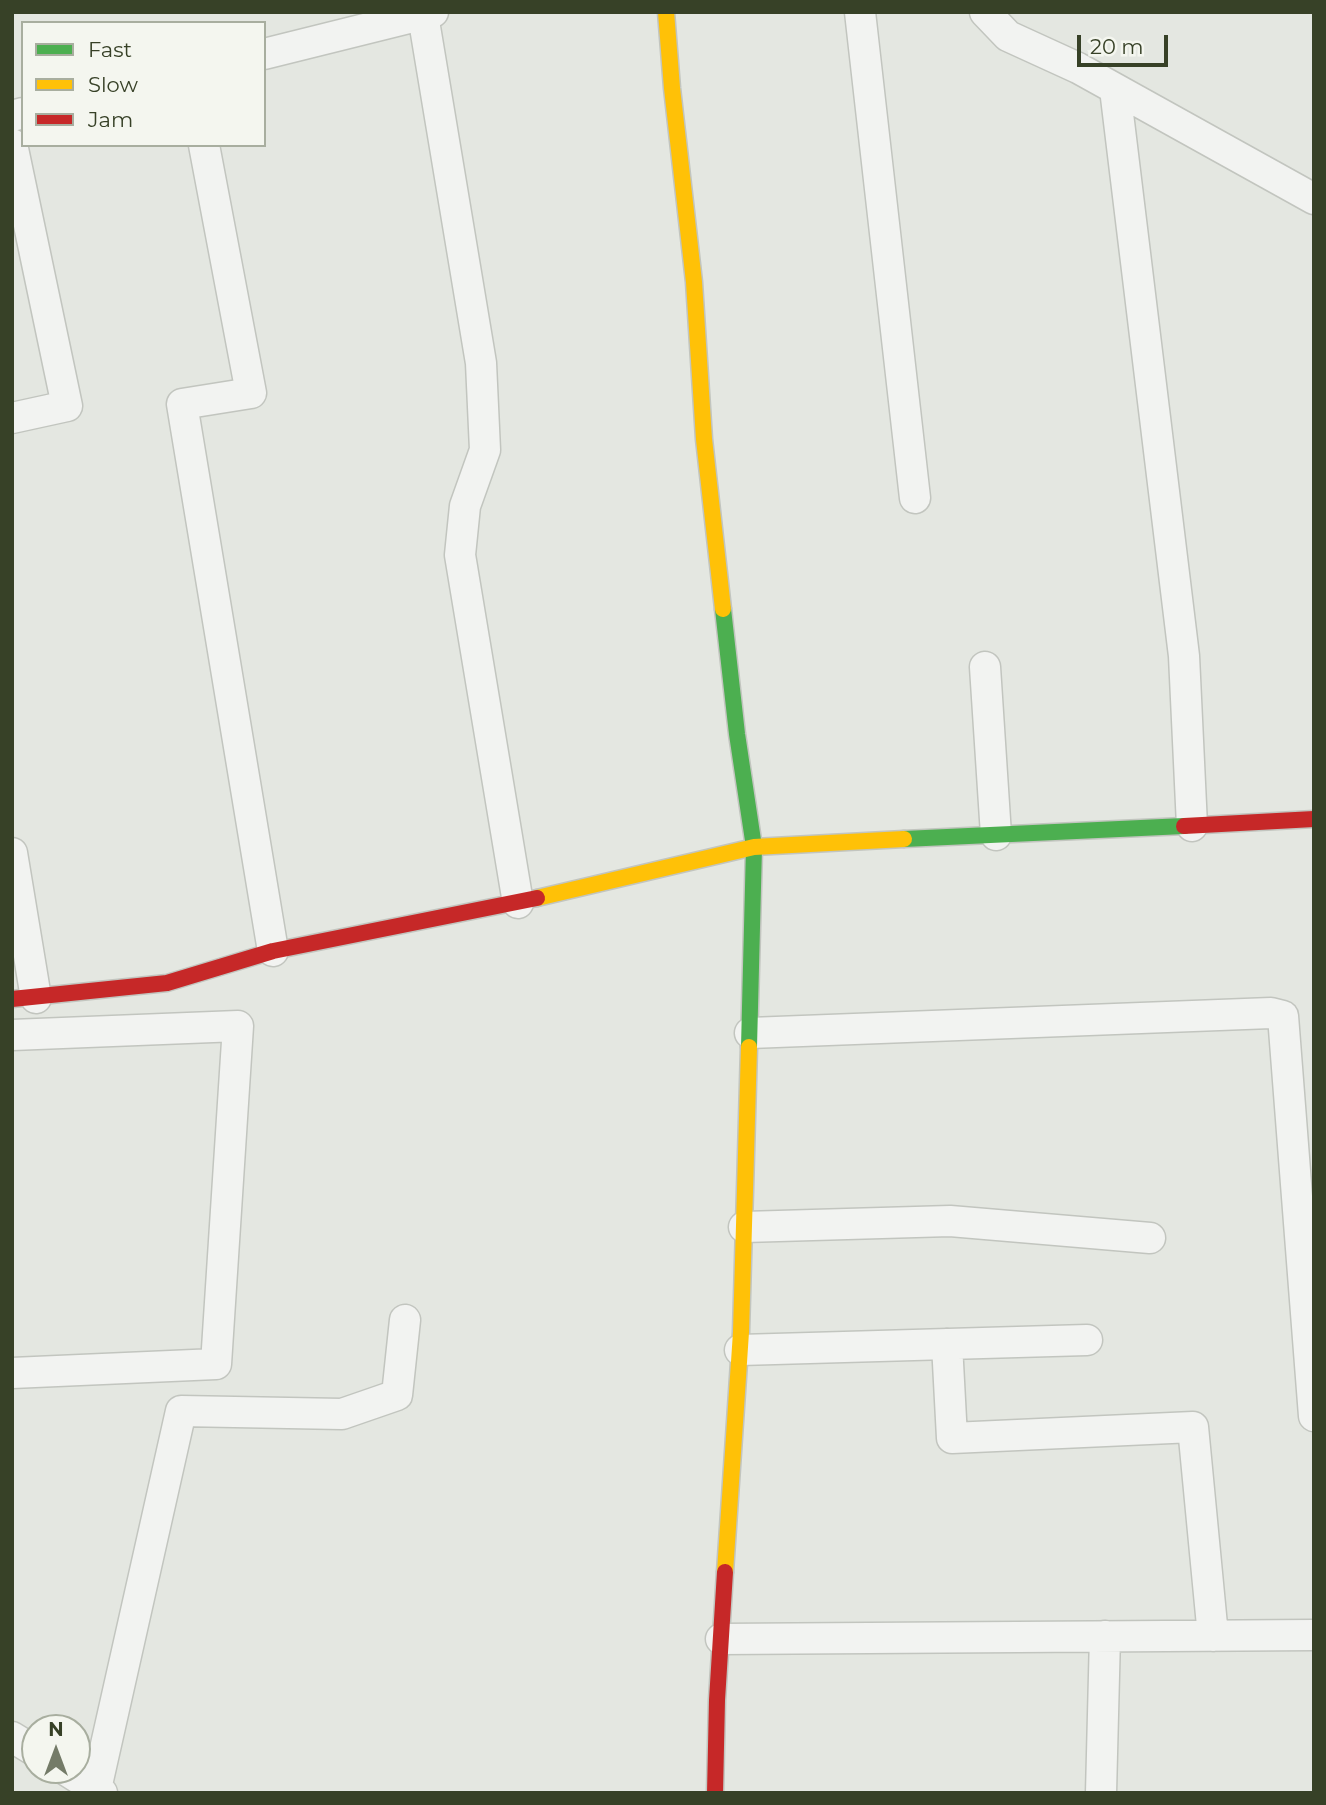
<!DOCTYPE html>
<style>
body{margin:0}
#map{position:relative;width:1326px;height:1805px;overflow:hidden;background:#e4e7e1;font-family:Montserrat,sans-serif}
canvas{display:block}
.frame{position:absolute;inset:0;border:14px solid #374127;pointer-events:none}
.legend{position:absolute;left:21px;top:21px;width:245px;height:126px;box-sizing:border-box;background:#f4f6ef;border:2px solid #a8ae9f;margin:0;padding:9px 12px;list-style:none;font-size:21px;color:#374127}
.legend li{display:flex;align-items:center;gap:14px;height:35px}
.legend b{width:35px;border:2px solid #a8ae9f}
.north{position:absolute;left:21px;top:1714px;width:70px;height:70px;box-sizing:border-box;background:#f4f6ef;border:2px solid #a8ae9f;border-radius:50%;rotate:0deg;font-size:19px;font-weight:700;line-height:28px;text-align:center;color:#374127}
.north::after{content:'';display:block;margin:auto;width:24px;height:32px;background:#747b68;clip-path:polygon(50% 0,100% 100%,50% 72%,0 100%)}
.scale{position:absolute;left:1077px;top:35px;width:91px;height:32px;box-sizing:border-box;border:4px solid #374127;border-top:0;padding-left:9px;font-size:21px;line-height:24px;white-space:nowrap;color:#374127;-webkit-text-stroke:5px #f4f6ef;paint-order:stroke}
</style>
<div id="map">
<canvas width="1326" height="1805"></canvas>
<div class="frame"></div>
<ul class="legend">
<li><b style="height:9px;background:#4caf50"></b>Fast</li>
<li><b style="height:9px;background:#ffc107"></b>Slow</li>
<li><b style="height:9px;background:#c62828"></b>Jam</li>
</ul>
<div class="north">N</div>
<div class="scale">20 m</div>
</div>
<script>
const c = document.querySelector('canvas').getContext('2d');
c.lineJoin = 'round';
const toPath = rows => new Path2D(rows.map(r => 'M' + r).join(''));
function strokePath(path, color, width, dash) { c.strokeStyle = color; c.lineWidth = width; c.lineCap = dash ? 'butt' : 'round'; c.setLineDash(dash || []); c.stroke(path); }
const street = toPath([
 [860,12,915,498],
 [985,12,1008,36,1078,68,1314,199],
 [423,15,481,363,485,450,465,506,460,555,518,903],
 [264,54,433,12],
 [1115,89,1184,656,1192,826],
 [12,116,23,113],
 [12,144,67,406,12,418],
 [204,145,251,393,182,404,273,951],
 [985,667,996,835],
 [12,853,36,998],
 [750,1033,1271,1013,1283,1016,1314,1416],
 [12,1035,238,1026,216,1364,12,1373],
 [744,1227,950,1221,1150,1238],
 [947,1344,952,1438,1193,1427,1213,1636],
 [740,1350,1087,1340],
 [721,1639,1314,1635],
 [12,1737,35,1751],
 [66,1770,102,1793],
 [96,1789,181,1411,342,1414,397,1395,405,1320],
 [1101,1793,1105,1636]
]);
const fast = toPath([
 [723,609,737,734,754,847,749,1047],
 [904,839,1184,826]
]);
const slow = toPath([
 [666,12,672,88,694,282,704,439,723,609],
 [537,898,754,847,904,839],
 [725,1572,741,1332,749,1047]
]);
const jam = toPath([
 [1184,826,1314,819],
 [12,999,167,983,273,951,537,898],
 [715,1793,717,1700,725,1572]
]);
strokePath(street, '#c2c5bf', 33);
strokePath(fast, '#c2c5bf', 19);
strokePath(slow, '#c2c5bf', 19);
strokePath(jam, '#c2c5bf', 19);
strokePath(street, '#f2f3f1', 30);
strokePath(fast, '#4caf50', 16);
strokePath(slow, '#ffc107', 16);
strokePath(jam, '#c62828', 16);
</script>
